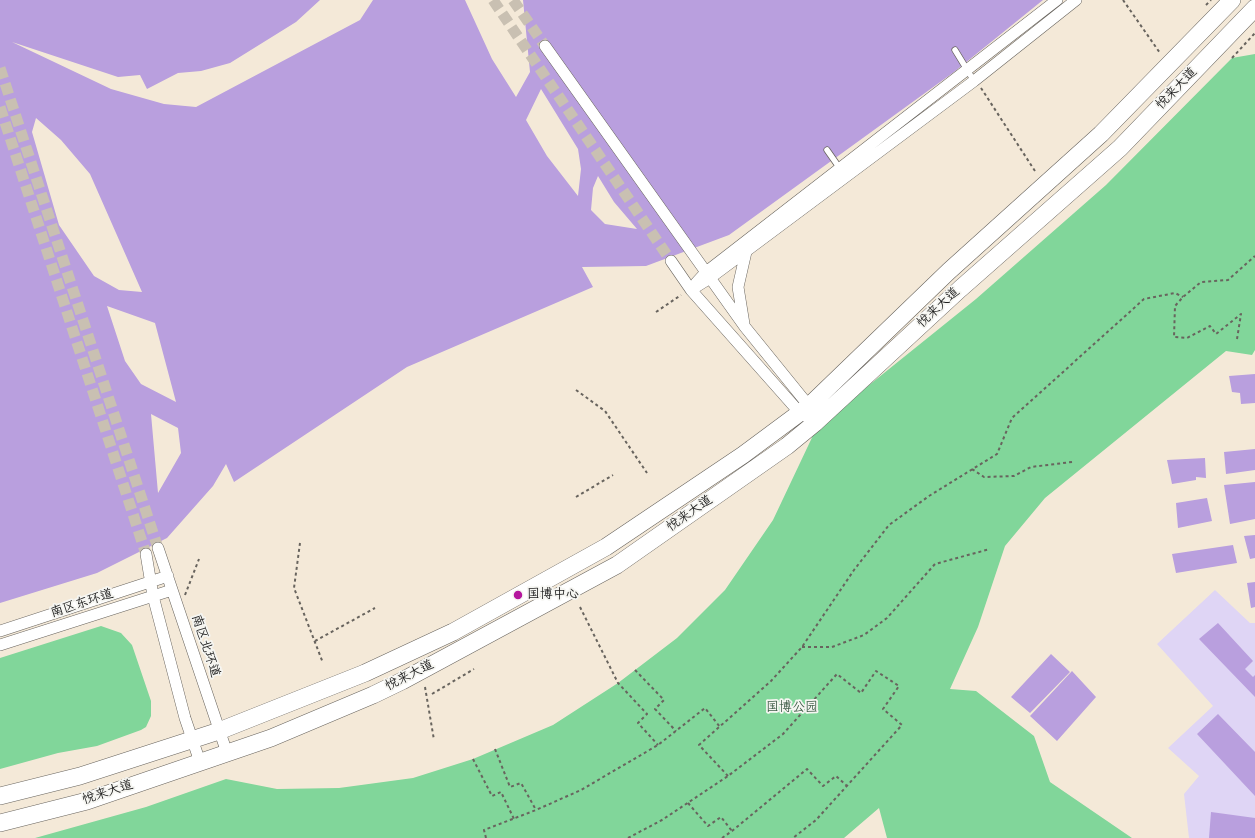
<!DOCTYPE html>
<meta charset="utf-8">
<style>
body{margin:0}
canvas{display:block;background:#f4e9d8}
</style>
<canvas width="1255" height="838"></canvas>
<script>
const c = document.querySelector('canvas').getContext('2d');
c.lineJoin = 'round';
function paint(path, color) { c.fillStyle = color; c.fill(path, 'evenodd'); }
const toPath = rows => new Path2D(rows.map(r => 'M' + r).join(''));
function strokePath(path, color, width, dash) { c.strokeStyle = color; c.lineWidth = width; c.lineCap = dash ? 'butt' : 'round'; c.setLineDash(dash || []); c.stroke(path); }
function write(font, color, halo, rows, align = 'center') {
  c.font = font + ' "Architects Daughter","LXGW WenKai TC",sans-serif'; c.lineWidth = 3.5; c.setLineDash([]); c.textBaseline = 'middle'; c.strokeStyle = halo; c.fillStyle = color; for (const [text, x, y, turn = 0] of rows) {
    c.save(); c.translate(x, y); c.rotate((+turn || 0) * Math.PI / 180); c.textAlign = isNaN(turn) ? turn : align; if (halo) c.strokeText(text, 0, 0); c.fillText(text, 0, 0); c.restore();
  }
}
paint(toPath([
 [1215,590,1250,623,1255,623,1255,838,1189,838,1184,794,1199,776,1168,748,1213,706,1157,644]
]), '#dfd5f5');
paint(toPath([
 [1255,54,1255,350,1252,355,1226,351,1045,498,1005,546,978,627,950,689,976,691,1034,736,1050,782,1132,838,887,838,879,808,844,838,35,838,146,807,226,779,277,789,339,788,413,778,473,759,553,725,618,683,677,638,725,590,773,520,817,427,976,299,1106,185,1232,58],
 [101,626,121,633,132,645,151,701,151,716,146,727,141,730,97,746,58,753,0,769,0,658]
]), '#81d69a');
paint(toPath([
 [0,0,320,0,296,22,230,63,201,71,178,73,147,89,140,75,118,77,12,42,111,89,164,104,196,107,360,20,373,0,465,0,492,59,516,97,530,72,523,0,1043,0,954,72,729,235,646,266,582,267,593,287,407,367,234,482,226,464,213,486,167,538,97,573,0,603],
 [541,89,578,149,581,169,578,196,547,156,526,120],
 [36,118,61,140,90,174,142,292,119,290,94,276,59,225,32,132],
 [598,176,614,202,637,229,605,224,591,210,593,188],
 [107,306,155,323,176,402,141,384,125,361],
 [151,414,178,428,181,453,158,493],
 [1255,374,1255,403,1241,404,1240,393,1232,392,1229,376],
 [1255,449,1255,470,1226,474,1224,452],
 [1205,458,1206,478,1196,477,1196,480,1172,484,1167,460],
 [1255,482,1255,519,1230,524,1224,485],
 [1207,498,1212,521,1178,528,1176,503],
 [1255,535,1255,558,1250,559,1244,536],
 [1233,545,1237,563,1176,573,1172,554],
 [1255,582,1255,607,1251,608,1247,583],
 [1218,623,1253,661,1245,669,1253,677,1255,675,1255,697,1199,639],
 [1051,654,1070,672,1030,713,1011,697],
 [1072,671,1096,697,1057,741,1030,716],
 [1218,714,1255,752,1255,796,1197,734],
 [1211,812,1255,818,1255,838,1209,838]
]), '#b99fde');
strokePath(toPath([
 [493,0,671,261],
 [513,0,545,46],
 [0,68,158,548],
 [0,107,146,554]
]), '#c9c0b2', 11, [11, 5.5]);
const lane = toPath([
 [955,50,974,81],
 [827,150,841,170]
]);
const street = toPath([
 [545,46,745,327,809,406,811,411],
 [671,261,691,290,800,413,805,416],
 [696,283,706,272,1057,0],
 [691,290,710,278,974,81,1076,0],
 [744,324,738,287,746,252],
 [158,548,227,753],
 [146,554,153,596,185,718,200,762],
 [0,631,168,576],
 [0,645,172,590]
]);
const primary = toPath([
 [0,796,80,776,219,731,365,673,453,632,606,547,743,455,809,406,949,271,1101,134,1232,0],
 [0,823,87,801,271,738,373,695,402,681,617,565,787,446,815,423,960,289,1120,148,1255,8]
]);
strokePath(lane, '#68645e', 7);
strokePath(street, '#68645e', 12);
strokePath(primary, '#68645e', 18);
strokePath(toPath([
 [1123,0,1160,53],
 [1206,5,1211,0],
 [1232,58,1255,33],
 [981,88,1035,171],
 [656,312,681,295],
 [1237,339,1241,314,1216,334,1210,326,1187,338,1174,337,1175,306,1183,297,1201,282,1228,280,1255,256],
 [576,390,605,411,647,473],
 [972,469,984,477,1014,476,1031,467,1072,462],
 [576,497,613,475],
 [300,543,294,588,323,663],
 [185,595,199,559],
 [580,607,618,683,647,714,638,723,658,745],
 [315,641,375,608],
 [802,647,832,647,864,635,887,618,935,564,990,549],
 [635,670,664,700,655,709,676,731],
 [425,687,434,740],
 [432,694,474,669],
 [495,749,510,787,521,783,536,810],
 [473,759,492,796,501,792,514,819],
 [728,776,699,745,771,681,802,647,854,570,889,525,929,496,997,454,1012,418,1144,299,1175,293,1183,297],
 [688,803,708,826,721,817,732,831],
 [486,838,484,830,536,810,581,790,658,745,705,708,720,727],
 [628,838,662,820,728,776,783,734,837,674,861,693,876,671,899,686,883,709,902,725,816,820,793,838],
 [722,838,732,831,807,769,823,786,836,776,847,786]
]), '#68645e', 2, [3, 3]);
strokePath(lane, '#fff', 5.5);
strokePath(street, '#fff', 11);
strokePath(primary, '#fff', 17);
for (const [x, y, r, color] of [
 [518,595,5,"#b5179e"]
]) { const dot = new Path2D(); dot.arc(x, y, r, 0, 2 * Math.PI); c.fillStyle = color; c.fill(dot); strokePath(dot, '#f6f6f2', 1.5); }
write('13px', '#1c1c1c', '#f6f6f2', [
 ["悦来大道",1177,89,-46],
 ["悦来大道",939,308,-43],
 ["悦来大道",690,514,-35],
 ["南区东环道",82,604,-18],
 ["南区北环道",205,646,72],
 ["悦来大道",410,676,-27],
 ["悦来大道",108,793,-18]
]);
write('13px', '#1c1c1c', '#f6f6f2', [
 ["国博中心",527,595]
], 'left');
write('13px', '#3f5d48', '#f6f6f2', [
 ["国博公园",792,708]
]);
</script>
